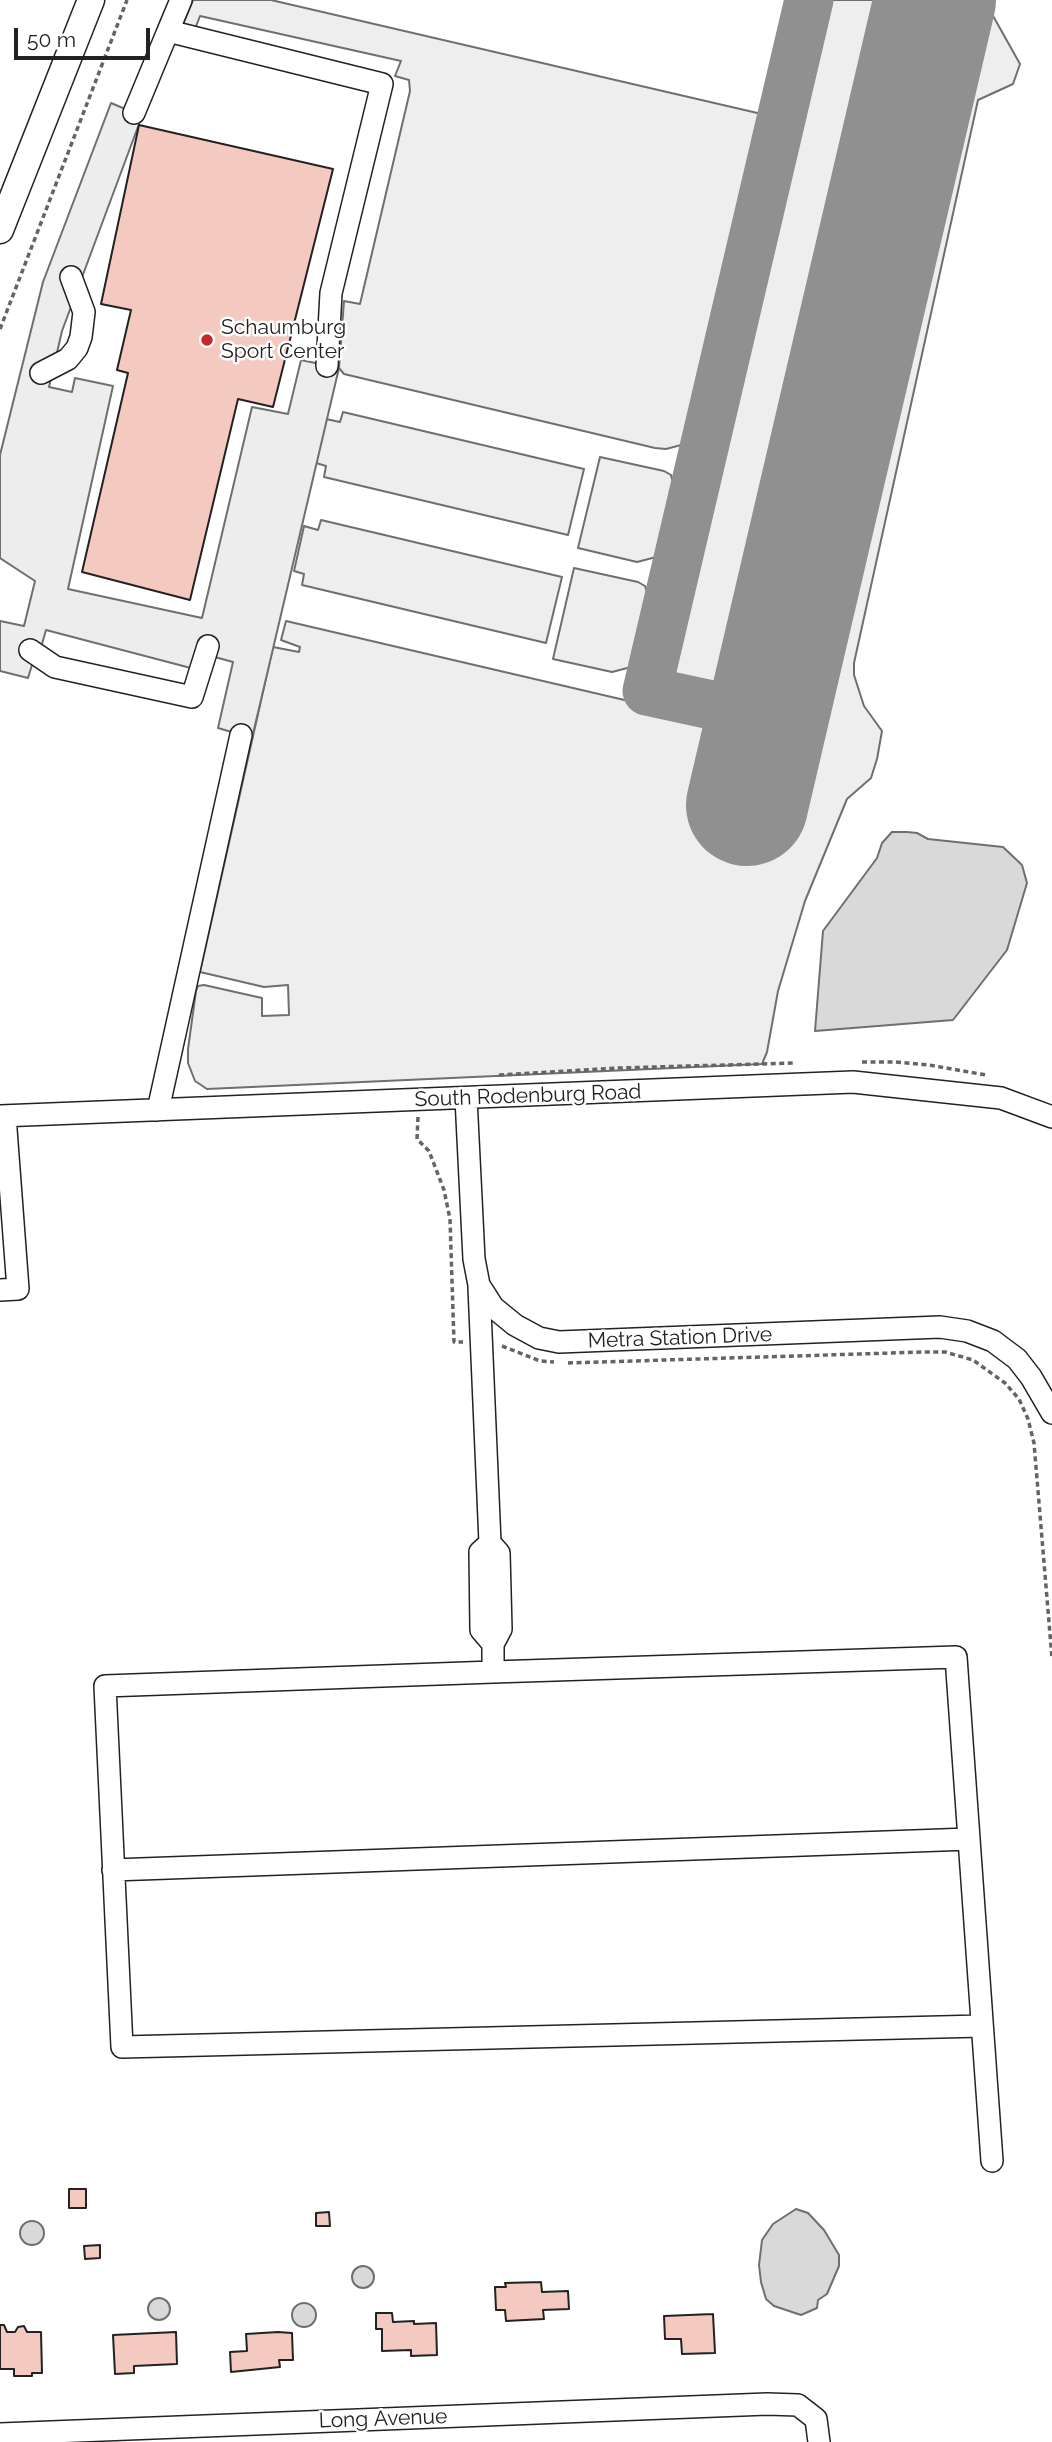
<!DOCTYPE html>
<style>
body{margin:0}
#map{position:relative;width:1052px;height:2442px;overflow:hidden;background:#fff;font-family:Raleway,sans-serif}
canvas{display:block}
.scale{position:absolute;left:14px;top:28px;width:136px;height:32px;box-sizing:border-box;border:4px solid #222;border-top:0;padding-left:9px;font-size:21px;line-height:24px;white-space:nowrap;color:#222;-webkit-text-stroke:5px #fff;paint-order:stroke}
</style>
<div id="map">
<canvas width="1052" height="2442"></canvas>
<div class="scale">50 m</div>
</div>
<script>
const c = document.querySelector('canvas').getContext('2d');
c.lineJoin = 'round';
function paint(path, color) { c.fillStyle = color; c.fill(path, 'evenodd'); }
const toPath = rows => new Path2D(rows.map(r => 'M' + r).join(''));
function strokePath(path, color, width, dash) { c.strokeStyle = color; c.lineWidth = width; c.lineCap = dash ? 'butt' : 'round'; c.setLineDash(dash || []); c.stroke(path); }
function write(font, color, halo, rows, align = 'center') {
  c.font = font + ' Raleway,sans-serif'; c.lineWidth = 5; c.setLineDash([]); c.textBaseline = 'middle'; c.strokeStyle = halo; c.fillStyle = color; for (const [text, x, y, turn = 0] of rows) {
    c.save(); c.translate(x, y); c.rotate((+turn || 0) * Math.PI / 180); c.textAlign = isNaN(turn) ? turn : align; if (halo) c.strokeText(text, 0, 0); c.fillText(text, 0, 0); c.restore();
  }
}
const green = toPath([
 [193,0,271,0,766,115,694,427,685,444,666,449,655,448,344,374,339,368,344,301,360,304,410,91,409,80,395,76,401,61,200,16,195,29,185,29,183,24,193,0],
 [825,0,893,0,736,662,729,672,714,683,695,685,676,676,670,666,673,651,825,0],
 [978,0,993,0,992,14,1020,64,1013,84,978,100,854,663,854,675,864,706,882,731,877,759,871,778,847,799,805,901,778,991,767,1052,762,1064,207,1089,195,1081,188,1063,188,1049,196,991,198,986,204,985,262,998,262,1016,289,1015,288,985,264,987,200,972,273,647,299,652,300,647,281,640,286,621,723,723,705,803,786,822,978,0],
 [343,412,584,469,568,535,324,477,326,466,316,463,326,419,340,422,343,412],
 [600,457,664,471,671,475,676,493,660,556,637,562,578,548,600,457],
 [321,520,562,577,546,643,302,585,304,574,294,571,304,526,318,530,321,520],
 [574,568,638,582,645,586,651,604,635,666,612,672,553,659,574,568]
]);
paint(green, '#eee');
strokePath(green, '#6f6f6f', 2);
const parking = toPath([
 [111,103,142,116,62,331,49,387,72,392,75,378,113,386,68,589,202,618,252,407,288,414,301,360,339,368,252,738,218,728,233,662,211,656,206,672,46,630,36,665,32,665,28,678,0,671,0,621,24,626,35,581,0,558,0,455,43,282,111,103]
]);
paint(parking, '#ededed');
strokePath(parking, '#6f6f6f', 2);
const water = toPath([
 [892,832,907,832,917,833,928,839,1003,847,1022,865,1027,883,1007,950,953,1020,815,1031,823,931,877,858,882,843,892,832],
 [796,2209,808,2213,824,2230,839,2255,839,2266,827,2294,818,2300,817,2308,801,2315,774,2306,766,2299,761,2282,759,2265,762,2240,773,2224,796,2209],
 '20 2233a12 12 0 1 1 24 0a12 12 0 1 1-24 0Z',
 '352 2277a11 11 0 1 1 22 0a11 11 0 1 1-22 0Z',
 '148 2309a11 11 0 1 1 22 0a11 11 0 1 1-22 0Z',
 '292 2315a12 12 0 1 1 24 0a12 12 0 1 1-24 0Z'
]);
paint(water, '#d9d9d9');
strokePath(water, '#6f6f6f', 2);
strokePath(toPath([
 [767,717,647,691,809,0]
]), '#909090', 49);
strokePath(toPath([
 [747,805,935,0]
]), '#909090', 122);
const building = toPath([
 [139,125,333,169,273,407,238,399,190,600,82,572,128,373,117,370,131,310,101,304,139,125],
 [69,2189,86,2189,86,2208,69,2208,69,2189],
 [329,2212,330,2226,316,2226,316,2213,329,2212],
 [100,2245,100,2258,85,2259,84,2246,100,2245],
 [541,2282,542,2292,568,2291,569,2309,543,2310,544,2319,506,2321,505,2310,496,2310,495,2287,506,2287,505,2283,541,2282],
 [376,2313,392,2313,393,2322,414,2321,414,2324,436,2323,437,2355,411,2356,411,2350,382,2351,382,2329,376,2329,376,2313],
 [713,2314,715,2353,682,2354,681,2339,665,2339,664,2316,713,2314],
 [0,2325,4,2325,7,2332,15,2332,18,2327,24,2326,27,2332,41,2332,42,2373,32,2373,32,2376,14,2376,14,2369,0,2369,0,2325],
 [176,2332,177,2364,134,2366,134,2373,115,2374,113,2335,176,2332],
 [278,2332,292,2333,293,2360,279,2360,280,2367,231,2372,230,2352,247,2351,246,2334,278,2332]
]);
paint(building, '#f3c9c0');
strokePath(building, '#222', 2);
const minor = toPath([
 [168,31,181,0],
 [134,113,168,31,382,84,331,293,327,366],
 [41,373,68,359,77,348,81,337,84,312,71,277],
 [30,650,55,667,192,697,208,646],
 [466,1098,474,1259,479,1285,493,1307,515,1325,539,1338,559,1342,940,1327,967,1331,993,1341,1017,1359,1031,1377,1052,1413],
 [158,1110,241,735],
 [0,1116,853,1082,1001,1098,1052,1117],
 [479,1287,490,1543,499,1553,501,1629,493,1644,481,1630,480,1552,490,1543],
 [0,1290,18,1289,5,1116],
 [493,1644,493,1672,956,1657,992,2161],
 [493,1672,105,1686,122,2047,981,2026],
 [113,1870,969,1839],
 [0,2434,767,2404,798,2405,816,2419,819,2442]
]);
const major = toPath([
 [0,230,91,0]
]);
strokePath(minor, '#222', 24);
strokePath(major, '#222', 29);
strokePath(toPath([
 [0,329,127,0],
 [862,1062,896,1062,929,1065,986,1075],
 [499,1075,619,1068,795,1063],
 [418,1117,417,1139,429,1151,444,1190,450,1219,454,1342,463,1342],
 [502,1346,540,1361,554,1362],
 [568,1363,924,1352,945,1352,973,1360,1005,1383,1019,1399,1028,1419,1034,1443,1052,1658]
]), '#646464', 3.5, [5, 3.5]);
strokePath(minor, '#fff', 21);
strokePath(major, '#fff', 26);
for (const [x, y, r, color] of [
 [207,340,7,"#c62828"]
]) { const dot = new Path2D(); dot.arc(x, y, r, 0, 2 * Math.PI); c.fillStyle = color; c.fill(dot); strokePath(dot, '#fff', 2.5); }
write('21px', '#222', '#fff', [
 ["Schaumburg",221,328],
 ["Sport Center",221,352]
], 'left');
write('21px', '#222', '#fff', [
 ["South Rodenburg Road",528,1096,-2],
 ["Metra Station Drive",680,1338,-2],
 ["Long Avenue",383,2419,-2]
]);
</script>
